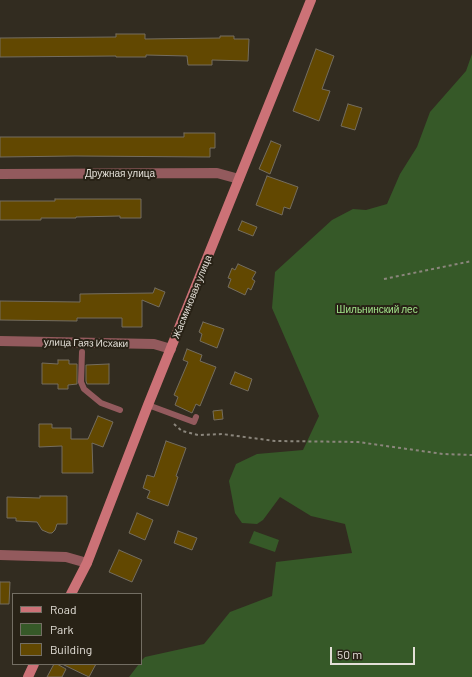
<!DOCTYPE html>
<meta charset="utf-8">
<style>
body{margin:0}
#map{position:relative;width:472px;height:677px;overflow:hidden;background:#322c20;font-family:Barlow,sans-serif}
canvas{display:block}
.legend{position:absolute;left:12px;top:593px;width:130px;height:72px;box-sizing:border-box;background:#282216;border:1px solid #736e63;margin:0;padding:5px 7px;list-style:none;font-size:12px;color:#e3dfd7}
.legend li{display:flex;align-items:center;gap:8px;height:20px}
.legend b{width:20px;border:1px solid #736e63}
.scale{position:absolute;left:330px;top:647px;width:85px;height:18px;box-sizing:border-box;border:2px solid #e3dfd7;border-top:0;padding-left:5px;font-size:12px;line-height:14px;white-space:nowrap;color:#e3dfd7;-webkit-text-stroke:3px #282216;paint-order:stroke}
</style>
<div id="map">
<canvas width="472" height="677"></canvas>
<ul class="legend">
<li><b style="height:5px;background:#cc7277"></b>Road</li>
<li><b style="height:11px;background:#365928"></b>Park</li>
<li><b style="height:11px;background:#624801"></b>Building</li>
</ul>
<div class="scale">50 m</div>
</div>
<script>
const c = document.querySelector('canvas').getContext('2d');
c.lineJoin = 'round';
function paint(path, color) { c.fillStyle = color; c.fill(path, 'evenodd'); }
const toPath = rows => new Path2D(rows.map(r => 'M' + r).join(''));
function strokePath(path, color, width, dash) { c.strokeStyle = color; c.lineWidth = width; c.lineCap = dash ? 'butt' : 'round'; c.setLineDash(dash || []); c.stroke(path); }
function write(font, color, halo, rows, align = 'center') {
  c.font = font + ' Barlow,sans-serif'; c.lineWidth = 4; c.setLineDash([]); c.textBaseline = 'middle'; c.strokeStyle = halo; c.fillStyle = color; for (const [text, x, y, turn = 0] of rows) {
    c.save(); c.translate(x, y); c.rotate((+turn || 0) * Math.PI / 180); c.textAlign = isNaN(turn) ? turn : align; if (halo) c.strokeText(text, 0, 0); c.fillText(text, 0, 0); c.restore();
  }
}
paint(toPath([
 [472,54,472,677,129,677,139,664,141,664,141,661,145,657,204,644,230,612,272,596,276,562,352,553,345,524,311,516,280,497,263,520,257,524,242,523,235,513,229,481,236,464,257,454,303,450,319,416,272,308,275,272,332,220,353,209,366,210,387,204,400,174,417,147,430,112,466,71],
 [254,531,279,540,275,552,249,543]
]), '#365928');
const building = toPath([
 [116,34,145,34,145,39,220,38,220,36,234,36,234,39,249,39,248,61,212,60,212,65,188,65,187,56,146,55,146,57,116,57,116,56,0,57,0,38,116,37,116,34],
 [316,49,334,56,322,89,330,91,319,121,293,111,316,49],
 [348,104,362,108,355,130,341,126,348,104],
 [184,133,215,133,215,148,210,148,210,157,75,156,0,157,0,137,184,137,184,133],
 [271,141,281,145,270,174,259,169,271,141],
 [267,176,298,187,290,209,284,207,282,215,256,205,267,176],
 [55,199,141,199,141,218,120,218,120,216,76,217,76,218,41,218,41,220,0,220,0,201,55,201,55,199],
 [242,221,257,227,253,236,238,230,242,221],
 [238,264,256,272,252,279,255,281,251,290,248,288,245,295,228,287,231,279,228,278,232,268,235,270,238,264],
 [155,288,165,292,159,307,142,300,142,327,122,327,122,318,77,318,77,321,0,320,0,301,80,302,80,294,153,293,155,288],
 [203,322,224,329,217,348,200,341,202,334,199,332,203,322],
 [187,349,202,355,200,361,216,367,200,406,196,404,192,413,175,405,178,397,174,395,188,362,183,360,187,349],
 [58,360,69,360,69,364,77,364,77,384,68,385,68,389,58,389,58,384,42,384,42,363,58,364,58,360],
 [109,364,109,384,87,384,86,381,86,365,109,364],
 [235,372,252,379,248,391,230,384,235,372],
 [222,410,223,419,214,420,213,411,222,410],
 [98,416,113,422,103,447,92,443,93,473,62,473,62,446,39,447,39,424,52,424,52,428,71,428,71,439,88,439,98,416],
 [166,441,186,448,176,476,178,477,168,506,147,498,150,491,143,488,147,475,154,477,166,441],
 [40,496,67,496,67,524,57,524,55,530,52,533,49,533,42,530,37,522,16,521,16,518,7,518,7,497,40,498,40,496],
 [137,513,153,520,145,540,129,533,137,513],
 [178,531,197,538,192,550,174,543,178,531],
 [119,550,142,560,132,582,109,572,119,550],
 [0,582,10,582,9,604,0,604,0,582],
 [54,664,57,664,66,669,62,677,47,677,54,664],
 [62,664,96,664,89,677,62,664]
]);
paint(building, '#624801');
strokePath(building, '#746d5f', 1);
strokePath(toPath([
 [384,279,472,261],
 [174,424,182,431,198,435,222,434,275,441,358,442,443,454,472,455]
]), '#8b867c', 2, [3, 3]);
strokePath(toPath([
 [82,352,81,382,84,389,101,403,120,410],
 [148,405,194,422,196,417]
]), '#935a5d', 6);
strokePath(toPath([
 [0,174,217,173,239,179],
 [0,341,154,344,171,349],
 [0,555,66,557,87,563]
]), '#935a5d', 10);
strokePath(toPath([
 [71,594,87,563,148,405,311,0],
 [28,677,34,664]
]), '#cc7277', 10);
write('10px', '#e3dfd7', '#282216', [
 ["Дружная улица",120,174],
 ["Жасминовая улица",192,297,-68],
 ["улица Гаяз Исхаки",86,343,1]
]);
write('10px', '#a2e48a', '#282216', [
 ["Шильнинский лес",377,310]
]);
</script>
